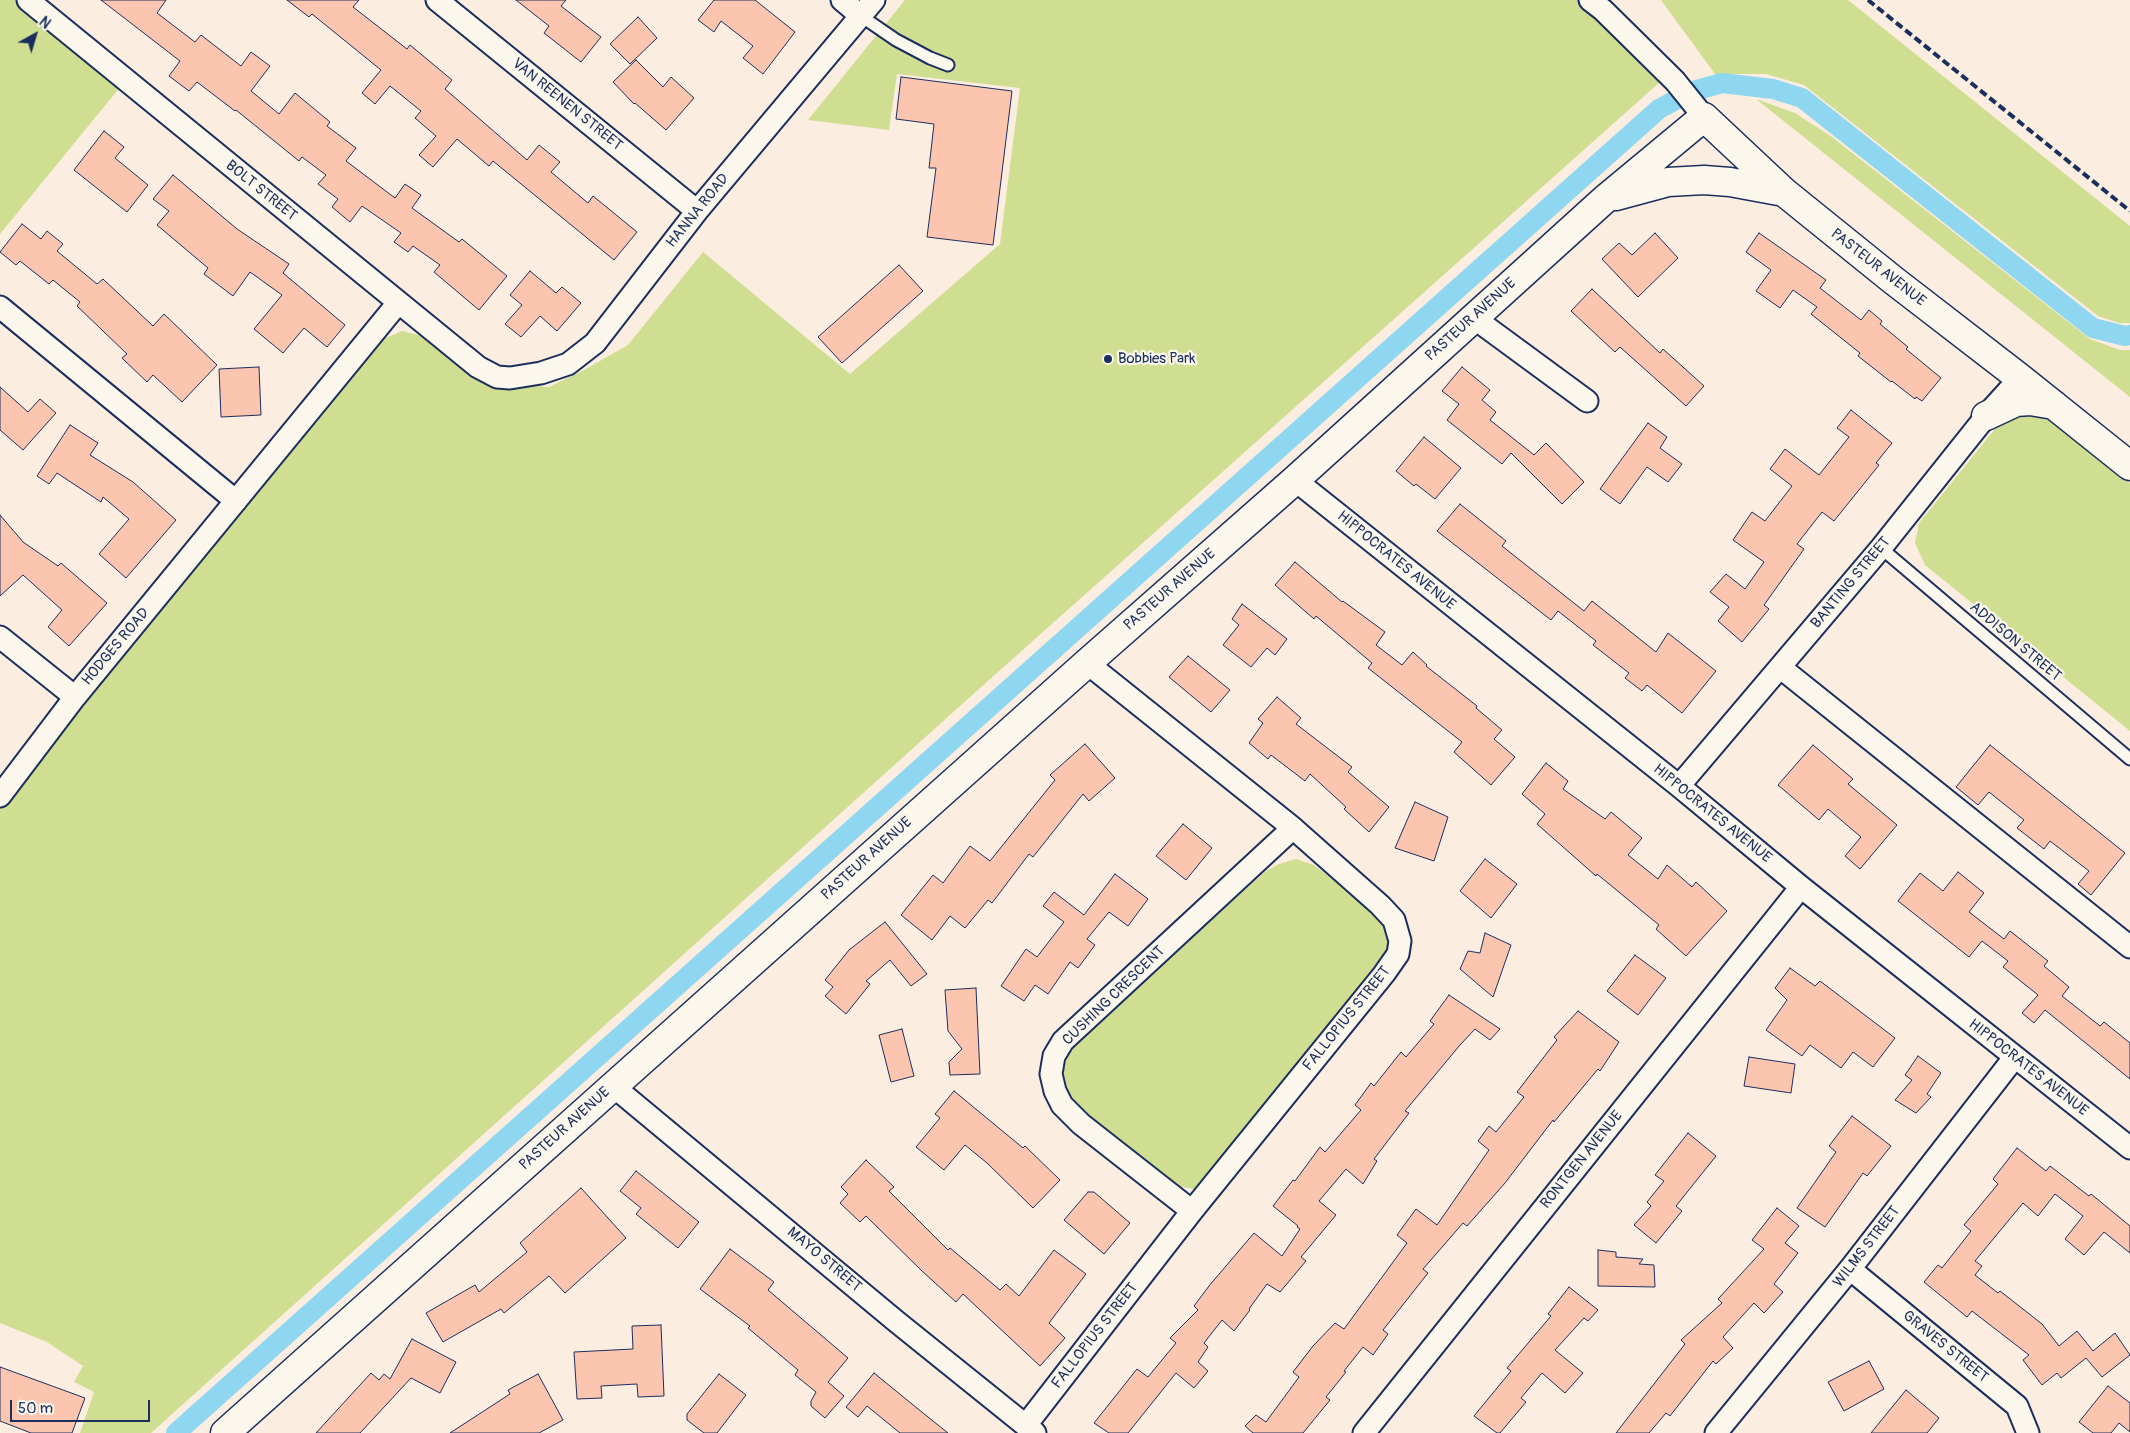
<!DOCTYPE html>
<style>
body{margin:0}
#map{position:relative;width:2130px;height:1433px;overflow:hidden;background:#fbede0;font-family:Pangolin,sans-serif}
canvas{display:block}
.north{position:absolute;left:10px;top:10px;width:50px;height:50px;-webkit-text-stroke:4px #fbf7ec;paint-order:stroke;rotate:39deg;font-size:14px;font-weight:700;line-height:20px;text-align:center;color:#1b2f5e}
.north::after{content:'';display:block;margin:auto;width:18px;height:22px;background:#1b2f5e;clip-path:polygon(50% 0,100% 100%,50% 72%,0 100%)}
.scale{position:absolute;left:10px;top:1400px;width:140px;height:22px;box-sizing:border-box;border:2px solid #1b2f5e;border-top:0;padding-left:6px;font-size:15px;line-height:18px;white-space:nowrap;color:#1b2f5e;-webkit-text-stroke:4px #fbf7ec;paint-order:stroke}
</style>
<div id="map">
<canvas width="2130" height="1433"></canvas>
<div class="north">N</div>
<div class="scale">50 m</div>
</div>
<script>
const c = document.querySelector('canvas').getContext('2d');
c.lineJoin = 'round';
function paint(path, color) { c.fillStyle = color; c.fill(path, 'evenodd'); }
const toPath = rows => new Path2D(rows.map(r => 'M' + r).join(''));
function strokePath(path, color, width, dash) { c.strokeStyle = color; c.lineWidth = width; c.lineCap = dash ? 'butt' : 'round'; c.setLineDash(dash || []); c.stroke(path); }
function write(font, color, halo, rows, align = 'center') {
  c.font = font + ' Pangolin,sans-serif'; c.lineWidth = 4.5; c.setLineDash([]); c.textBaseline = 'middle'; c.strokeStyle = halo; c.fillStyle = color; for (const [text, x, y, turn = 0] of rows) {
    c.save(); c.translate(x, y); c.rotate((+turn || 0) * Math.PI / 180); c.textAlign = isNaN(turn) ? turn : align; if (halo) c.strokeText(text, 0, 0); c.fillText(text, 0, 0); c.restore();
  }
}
paint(toPath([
 [0,0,17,0,121,86,0,234],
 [905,0,1580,0,1615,28,1660,82,980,688,151,1433,80,1433,94,1392,74,1382,83,1366,47,1342,0,1323,0,806,381,340,402,331,427,337,504,383,549,387,584,370,628,345,703,252,850,374,1000,244,1020,88,897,74,889,130,808,120],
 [1661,0,1848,0,2130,226,2130,323,2119,323,2098,316,1804,85,1766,74,1715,74],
 [1756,99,1795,113,1832,137,2090,339,2120,350,2130,350,2130,397],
 [2019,414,2050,420,2130,483,2130,731,1925,565,1915,543,1919,523,1998,425],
 [1296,859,1314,865,1386,920,1392,938,1390,952,1209,1183,1195,1189,1175,1186,1066,1099,1061,1085,1063,1057,1074,1042,1266,871,1279,864]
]), '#d0de91');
strokePath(toPath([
 [176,1433,1659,109,1690,92,1722,83,1773,89,1802,98,2093,328,2125,336,2130,335]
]), '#8fd7f1', 20);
const building = toPath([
 [101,0,166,0,157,13,195,42,201,35,241,66,251,52,270,66,251,91,279,114,295,93,330,122,327,126,356,148,346,161,395,198,405,184,421,195,412,208,459,242,462,239,507,276,479,310,434,272,440,265,413,246,408,252,394,242,401,233,362,206,350,222,332,207,338,199,318,184,326,175,302,157,299,161,236,110,235,111,197,82,189,91,169,76,180,61,101,0],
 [287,0,359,0,353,7,407,49,410,45,452,80,445,89,527,160,539,145,560,162,551,172,588,203,593,196,637,232,614,260,493,161,489,166,457,139,433,167,419,155,436,136,415,118,421,111,390,86,375,104,362,93,381,70,312,14,309,17,287,0],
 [516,0,566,0,561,6,601,37,581,62,544,33,549,26,516,0],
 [714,0,755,0,795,32,763,74,743,58,753,46,721,21,714,32,698,20,714,0],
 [638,17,657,38,630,64,610,44,638,17],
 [636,60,663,87,671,77,694,98,666,130,635,103,634,104,613,82,636,60],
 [901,77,1012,91,993,245,927,237,936,168,929,168,934,124,896,119,901,77],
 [104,131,124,147,115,158,148,185,127,212,74,170,104,131],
 [173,175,237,229,289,264,283,273,345,325,327,347,304,328,283,353,254,329,282,295,250,272,233,296,204,274,208,268,157,225,169,211,153,199,173,175],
 [22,224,41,239,47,231,63,244,57,251,97,284,103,279,153,326,164,314,217,365,182,402,153,375,147,382,122,358,127,354,77,306,80,302,53,280,49,284,20,261,16,265,0,252,22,224],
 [1655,233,1678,258,1638,297,1602,259,1619,243,1632,255,1655,233],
 [1759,233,1826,280,1820,288,1861,320,1869,310,1882,321,1880,324,1908,347,1906,349,1941,378,1922,401,1916,397,1915,399,1892,381,1891,382,1858,356,1860,353,1811,314,1817,307,1793,290,1780,308,1756,291,1771,270,1746,252,1759,233],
 [899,265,923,291,842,363,818,337,899,265],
 [530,271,556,293,562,287,581,303,557,331,540,316,521,337,505,324,522,305,510,295,530,271],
 [1592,289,1660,353,1663,349,1704,386,1686,406,1620,347,1615,352,1571,311,1592,289],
 [259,367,261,415,221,417,219,369,259,367],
 [1462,367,1490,390,1482,400,1496,412,1490,420,1534,455,1546,443,1584,482,1562,504,1511,453,1502,464,1447,420,1459,404,1442,391,1462,367],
 [0,387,28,412,40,399,56,413,23,450,0,430,0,387],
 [1851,410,1892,443,1876,463,1879,465,1834,521,1822,512,1797,544,1804,549,1764,605,1769,609,1742,642,1718,621,1729,607,1710,592,1726,574,1745,589,1764,562,1733,540,1752,512,1765,521,1792,486,1770,469,1785,449,1819,475,1849,437,1837,428,1851,410],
 [1648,423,1667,437,1660,448,1682,464,1668,482,1647,467,1620,504,1600,489,1648,423],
 [70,425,98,443,90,455,133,482,176,520,126,578,99,554,129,519,103,497,101,502,57,473,49,484,37,476,70,425],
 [1424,437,1461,468,1435,499,1416,484,1414,486,1396,471,1424,437],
 [1460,504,1506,541,1502,546,1584,611,1592,601,1656,652,1668,633,1716,671,1682,713,1647,685,1642,691,1625,678,1629,673,1593,645,1596,641,1558,611,1551,620,1437,531,1460,504],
 [0,515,23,542,58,566,61,563,107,603,69,646,48,627,62,610,23,575,0,596,0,515],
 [1295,562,1342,602,1343,601,1385,632,1376,645,1402,665,1413,652,1427,665,1426,666,1477,706,1476,708,1502,730,1494,739,1515,757,1491,785,1454,752,1462,742,1368,668,1372,663,1316,616,1314,619,1275,585,1295,562],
 [1242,604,1287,639,1275,655,1267,648,1251,667,1223,645,1239,625,1232,619,1242,604],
 [1188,656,1230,690,1211,712,1169,677,1188,656],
 [1277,697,1301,718,1296,724,1352,767,1348,772,1389,807,1369,832,1344,809,1346,807,1310,774,1305,781,1271,755,1268,759,1249,743,1263,723,1258,719,1277,697],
 [1085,744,1115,778,1089,801,1083,794,1033,857,1029,854,992,903,988,900,965,928,950,916,932,940,901,915,933,875,943,883,970,846,990,861,1055,780,1050,775,1085,744],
 [1813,745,1853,779,1848,784,1897,825,1860,869,1845,856,1861,837,1828,809,1819,820,1778,785,1813,745],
 [1990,745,2125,853,2091,895,2078,884,2089,871,2050,841,2044,849,2017,828,2024,820,1989,792,1978,805,1956,787,1990,745],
 [1546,763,1568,781,1563,789,1605,819,1611,812,1642,838,1628,855,1658,879,1667,865,1692,887,1696,882,1727,911,1686,956,1656,929,1659,925,1597,874,1596,876,1537,824,1545,814,1522,794,1546,763],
 [1415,802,1448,817,1434,861,1395,848,1415,802],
 [1183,824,1212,848,1186,880,1156,856,1183,824],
 [1485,859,1517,884,1491,918,1460,891,1485,859],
 [1958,872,1984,893,1969,912,2004,939,2010,931,2048,961,2044,966,2069,987,2062,996,2100,1026,2104,1022,2130,1043,2130,1079,2045,1010,2034,1023,2022,1013,2038,995,2003,967,2008,961,1982,941,1969,957,1898,901,1920,873,1943,891,1958,872],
 [1115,874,1148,899,1128,926,1109,912,1087,939,1095,945,1078,968,1070,962,1048,994,1035,985,1024,1001,1001,986,1026,949,1037,957,1064,922,1043,906,1054,892,1084,915,1115,874],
 [885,922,927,974,911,986,890,960,866,981,870,984,846,1014,825,996,833,987,825,980,849,950,885,922],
 [1485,933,1511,945,1493,997,1460,969,1468,951,1480,953,1485,933],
 [1635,955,1666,978,1638,1015,1607,991,1635,955],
 [1790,968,1815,986,1820,981,1895,1038,1873,1067,1853,1052,1841,1068,1810,1045,1802,1056,1766,1030,1787,1000,1775,988,1790,968],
 [976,988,980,1074,950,1075,949,1062,962,1049,948,1031,945,990,976,988],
 [1449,995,1500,1029,1490,1040,1475,1029,1460,1045,1405,1111,1409,1113,1374,1159,1377,1161,1363,1184,1346,1169,1319,1201,1336,1215,1301,1257,1306,1261,1280,1292,1267,1284,1249,1309,1250,1310,1234,1331,1222,1320,1204,1343,1208,1347,1198,1362,1208,1371,1194,1388,1176,1373,1128,1433,1109,1433,1094,1423,1137,1369,1148,1377,1176,1343,1170,1338,1198,1310,1194,1306,1209,1286,1254,1233,1282,1256,1300,1229,1297,1227,1298,1226,1273,1206,1293,1180,1295,1181,1320,1147,1325,1152,1361,1110,1355,1105,1371,1083,1374,1086,1401,1052,1406,1057,1434,1024,1430,1021,1449,995],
 [1578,1011,1619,1042,1600,1071,1598,1069,1554,1122,1553,1120,1505,1183,1467,1226,1463,1223,1423,1269,1428,1273,1383,1330,1388,1334,1373,1355,1363,1347,1344,1371,1346,1372,1326,1397,1330,1400,1303,1433,1253,1433,1245,1426,1256,1415,1266,1422,1299,1377,1293,1372,1313,1346,1335,1323,1344,1329,1407,1243,1397,1235,1416,1209,1437,1225,1489,1150,1478,1141,1489,1126,1496,1132,1524,1097,1517,1092,1557,1040,1554,1037,1578,1011],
 [902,1029,914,1076,891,1082,879,1035,902,1029],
 [1918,1056,1941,1073,1927,1094,1931,1097,1916,1113,1895,1100,1912,1080,1905,1075,1918,1056],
 [1749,1057,1795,1064,1791,1093,1744,1086,1749,1057],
 [954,1091,1023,1148,1025,1146,1060,1180,1033,1208,987,1163,965,1145,944,1170,916,1147,940,1118,935,1114,954,1091],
 [1852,1116,1891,1146,1867,1176,1863,1173,1825,1227,1797,1208,1836,1152,1829,1146,1852,1116],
 [1688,1133,1716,1156,1676,1206,1682,1211,1656,1243,1634,1225,1651,1206,1647,1202,1664,1181,1655,1175,1688,1133],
 [2017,1148,2046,1171,2050,1166,2089,1196,2091,1194,2130,1226,2130,1253,2104,1232,2084,1255,2065,1239,2083,1216,2055,1194,2038,1216,2023,1203,1975,1261,1982,1266,1975,1275,1998,1293,2000,1291,2042,1324,2059,1346,2077,1331,2093,1351,2115,1333,2130,1355,2102,1377,2086,1358,2061,1378,2057,1373,2042,1385,2023,1360,2029,1355,1972,1311,1967,1317,1924,1282,1938,1265,1942,1268,1971,1231,1964,1225,1998,1184,1993,1179,2017,1148],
 [866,1160,894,1187,889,1191,948,1250,950,1248,1000,1290,1006,1284,1019,1296,1054,1250,1086,1274,1049,1323,1065,1338,1040,1366,963,1294,956,1302,922,1271,866,1216,860,1222,840,1203,848,1194,841,1187,866,1160],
 [636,1171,699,1222,678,1248,636,1214,641,1208,620,1191,636,1171],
 [581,1188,626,1238,565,1293,549,1276,504,1313,501,1309,443,1342,426,1313,475,1285,479,1292,527,1252,520,1243,581,1188],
 [1088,1192,1094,1192,1130,1223,1104,1254,1064,1220,1088,1192],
 [1777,1208,1799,1226,1785,1243,1798,1253,1774,1284,1783,1292,1764,1313,1754,1303,1723,1337,1733,1348,1716,1364,1713,1361,1670,1416,1666,1413,1649,1433,1616,1433,1685,1344,1681,1340,1722,1303,1718,1299,1764,1249,1752,1240,1777,1208],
 [730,1249,774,1282,768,1290,848,1358,828,1382,844,1396,825,1418,811,1406,811,1401,816,1392,795,1375,798,1370,748,1328,750,1326,700,1289,730,1249],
 [1598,1250,1616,1252,1616,1257,1643,1259,1639,1264,1654,1265,1655,1287,1598,1286,1598,1250],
 [1569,1287,1598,1310,1588,1321,1584,1318,1555,1350,1583,1373,1565,1393,1542,1373,1521,1398,1526,1402,1500,1433,1497,1433,1474,1416,1511,1371,1507,1368,1551,1316,1548,1314,1569,1287],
 [661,1325,664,1396,638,1397,637,1384,601,1386,602,1398,577,1399,574,1352,633,1349,632,1326,661,1325],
 [412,1339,456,1362,440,1393,411,1378,360,1433,316,1433,371,1373,379,1380,384,1374,390,1379,412,1339],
 [1869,1361,1884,1389,1844,1411,1828,1382,1869,1361],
 [0,1367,85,1398,72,1433,31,1433,0,1421,0,1367],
 [874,1373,923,1413,948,1433,900,1433,867,1406,858,1417,846,1407,874,1373],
 [538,1374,563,1420,539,1433,450,1433,510,1394,508,1390,538,1374],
 [719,1374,746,1395,717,1433,704,1433,687,1420,687,1414,719,1374],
 [2108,1386,2130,1403,2130,1432,2119,1423,2111,1433,2093,1433,2079,1422,2108,1386],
 [1906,1390,1939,1418,1927,1433,1871,1433,1906,1390]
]);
paint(building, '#fcc5b0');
strokePath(building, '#1b2f5e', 1);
const lane = toPath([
 [861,16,896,40,930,58,948,65],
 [1881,548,2130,759]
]);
const street = toPath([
 [28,0,478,367,497,377,510,378,541,373,568,364,595,343,697,211,874,0],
 [437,0,697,211],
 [842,0,861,16],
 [1590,0,1603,10,1675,81,1704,117],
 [0,307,236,501],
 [1474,318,1587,401],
 [1295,480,1679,786,1801,887,2130,1148],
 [0,637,75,697],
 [1781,668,2130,947],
 [1679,786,1881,548,1991,410,2020,378],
 [0,796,75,697,398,303],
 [613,1086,897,1322,1035,1433],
 [1192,1211,1081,1124,1062,1105,1055,1091,1051,1074,1054,1056,1063,1041,1293,828],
 [1850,1269,2017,1406,2028,1433],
 [1026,1425,1192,1211,1384,974,1398,954,1400,941,1394,920,1380,905,1293,828,1087,663],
 [1364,1433,1801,887],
 [1716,1433,1850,1269,2014,1058]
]);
const secondary = toPath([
 [1616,196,1668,182,1704,180,1730,182,1784,192],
 [1986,416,2016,402,2030,401,2054,405],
 [225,1433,1087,663,1295,480,1604,200,1704,117,1784,192,1893,280,2020,378,2130,466]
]);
strokePath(lane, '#1b2f5e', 15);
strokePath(street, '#1b2f5e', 25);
strokePath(secondary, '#1b2f5e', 31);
strokePath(lane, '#fbf7ec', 11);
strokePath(street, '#fbf7ec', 21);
strokePath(secondary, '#fbf7ec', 28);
strokePath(toPath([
 [1868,0,2130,211]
]), '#1b2f5e', 4, [8, 4]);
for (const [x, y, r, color] of [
 [1108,359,5,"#1b2f5e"]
]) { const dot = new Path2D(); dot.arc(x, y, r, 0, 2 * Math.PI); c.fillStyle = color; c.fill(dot); strokePath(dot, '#fbf7ec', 2); }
write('15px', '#1b2f5e', '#fbf7ec', [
 ["VAN REENEN STREET",567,105,39],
 ["BOLT STREET",261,191,39],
 ["HANNA ROAD",698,211,-51],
 ["PASTEUR AVENUE",1878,268,38],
 ["PASTEUR AVENUE",1471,320,-42],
 ["HIPPOCRATES AVENUE",1396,561,39],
 ["BANTING STREET",1851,583,-50],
 ["PASTEUR AVENUE",1170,590,-41],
 ["ADDISON STREET",2015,642,40],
 ["HODGES ROAD",116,647,-50],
 ["HIPPOCRATES AVENUE",1712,814,39],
 ["PASTEUR AVENUE",867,859,-42],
 ["CUSHING CRESCENT",1114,996,-44],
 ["FALLOPIUS STREET",1347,1019,-51],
 ["HIPPOCRATES AVENUE",2028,1068,38],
 ["PASTEUR AVENUE",565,1129,-42],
 ["RONTGEN AVENUE",1582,1160,-51],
 ["WILMS STREET",1867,1247,-52],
 ["MAYO STREET",824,1260,40],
 ["FALLOPIUS STREET",1095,1336,-52],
 ["GRAVES STREET",1945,1347,39]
]);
write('15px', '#1b2f5e', '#fbf7ec', [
 ["Bobbies Park",1118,359]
], 'left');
</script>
